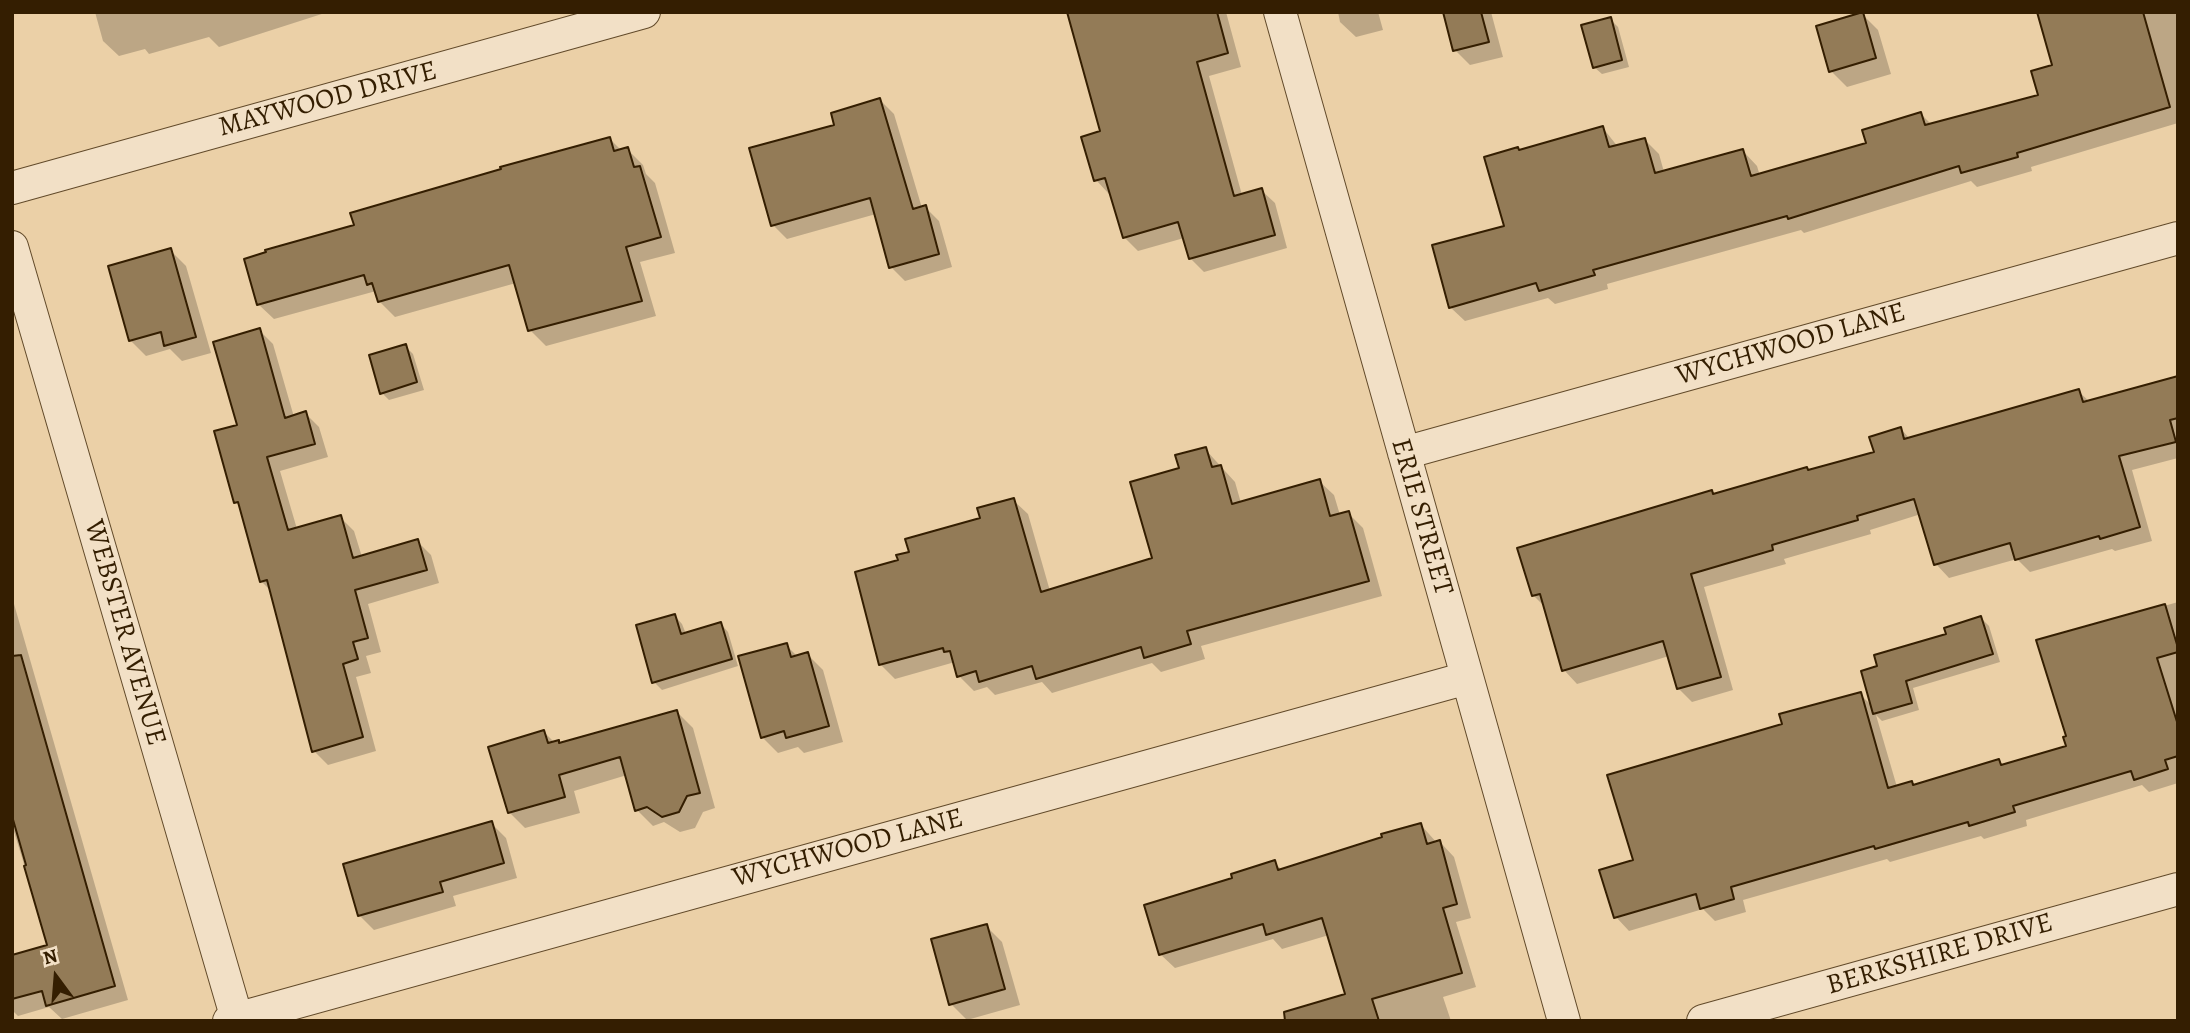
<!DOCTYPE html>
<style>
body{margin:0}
#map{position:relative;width:2190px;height:1033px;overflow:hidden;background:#ebd0a7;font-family:Alegreya,serif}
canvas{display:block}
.frame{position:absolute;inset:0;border:14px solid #341e01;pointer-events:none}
.north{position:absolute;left:21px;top:942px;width:70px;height:70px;-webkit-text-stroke:5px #f2e0c6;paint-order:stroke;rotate:344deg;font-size:19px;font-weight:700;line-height:28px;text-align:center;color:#341e01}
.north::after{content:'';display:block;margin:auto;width:24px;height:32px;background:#341e01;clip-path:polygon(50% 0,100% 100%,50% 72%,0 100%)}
</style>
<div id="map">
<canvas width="2190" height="1033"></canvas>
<div class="frame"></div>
<div class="north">N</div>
</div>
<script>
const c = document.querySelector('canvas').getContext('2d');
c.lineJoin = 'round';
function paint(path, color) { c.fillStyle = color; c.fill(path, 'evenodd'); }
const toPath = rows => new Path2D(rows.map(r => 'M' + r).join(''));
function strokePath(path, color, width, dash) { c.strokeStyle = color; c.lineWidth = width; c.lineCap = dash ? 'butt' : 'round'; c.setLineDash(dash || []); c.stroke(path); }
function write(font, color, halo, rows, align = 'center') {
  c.font = font + ' Alegreya,serif'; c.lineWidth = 5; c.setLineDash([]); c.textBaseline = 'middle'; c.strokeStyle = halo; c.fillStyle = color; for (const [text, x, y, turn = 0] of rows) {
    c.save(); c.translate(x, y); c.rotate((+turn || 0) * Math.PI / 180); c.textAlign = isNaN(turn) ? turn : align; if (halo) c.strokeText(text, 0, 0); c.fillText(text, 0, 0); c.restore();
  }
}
paint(toPath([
 [95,12,328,12,219,47,209,37,149,54,145,49,119,56,103,41],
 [1075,12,1226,12,1241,67,1209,76,1242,195,1261,190,1275,203,1287,248,1204,272,1190,258,1184,238,1138,251,1124,237,1112,193,1109,194,1096,180,1102,132],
 [1338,12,1378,12,1383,30,1356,37,1340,22],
 [1445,12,1491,12,1503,57,1470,65,1455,50],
 [2039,12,2178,12,2178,123,2031,167,2032,171,1977,187,1971,181,1804,233,1801,230,1607,284,1608,289,1555,304,1548,298,1465,321,1450,307,1506,227,1521,152,1603,128,1618,147,1645,140,1659,154,1664,172,1743,151,1757,166,1760,176,1868,144,1921,114,1932,125,2040,96,2054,66],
 [1862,14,1878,30,1891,74,1847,87,1831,71],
 [1610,19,1618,27,1629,67,1602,74,1594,67],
 [880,100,894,114,922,208,925,207,939,221,952,267,905,281,891,267,876,214,787,239,773,225,836,126],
 [610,139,622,151,627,149,643,165,646,174,655,183,675,253,640,262,656,316,546,346,530,330,516,283,395,317,380,302,376,291,274,319,258,304,356,227],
 [170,250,186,266,211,353,182,361,170,349,146,356,130,340],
 [259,330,273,344,294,417,305,413,319,427,328,457,280,471,297,529,340,517,354,531,362,557,417,541,431,555,439,583,368,604,381,652,366,656,371,673,356,677,376,751,328,765,314,751,271,591,261,581,241,508,236,502,239,426],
 [405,346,413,354,424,390,389,400,382,393],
 [2178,378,2178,458,2132,470,2152,541,2115,551,2112,549,2030,572,2017,559,1949,578,1936,564,1921,514,1870,530,1871,534,1784,559,1786,564,1704,587,1733,690,1692,702,1678,688,1669,656,1577,684,1564,670,1546,608,1533,595,1714,496,1876,453,1901,429,1910,439,2078,391,2090,402],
 [1205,449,1235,482,1241,503,1319,481,1334,495,1340,515,1348,513,1363,528,1382,596,1201,646,1205,659,1161,672,1152,663,1052,693,1042,682,995,695,987,687,974,691,959,676,955,662,895,679,880,664,900,561,911,553,982,519,1013,500,1028,514,1050,591,1154,559,1181,469],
 [12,597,128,1000,62,1019,49,1007,18,1016,12,1010,12,957,49,946,12,825],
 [2178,602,2178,783,2149,792,2142,785,2026,820,2027,826,1984,839,1981,836,1890,862,1887,859,1743,900,1746,912,1715,921,1703,909,1629,931,1616,917,1635,862,1784,725,1860,694,1872,706,1949,636,1981,618,1989,626,2000,662,1913,688,1919,710,1882,721,1876,715,1897,787,1911,783,1915,786,1998,761,2003,766,2068,747,2068,737,2038,642],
 [675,616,682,624,686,634,721,624,728,632,738,666,662,690,654,682],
 [786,645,798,657,807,654,823,670,843,742,804,753,798,747,778,753,762,737],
 [677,712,693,728,715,808,703,812,695,828,680,832,664,822,653,826,637,810,627,775,574,791,580,813,525,828,509,812,544,732,555,743,558,742,561,744],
 [491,823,506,838,517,878,453,896,456,906,374,930,359,915],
 [1421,825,1437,843,1440,842,1454,857,1471,918,1456,922,1476,987,1443,997,1451,1021,1339,1021,1347,995,1329,935,1282,949,1273,939,1175,968,1160,954,1234,879,1274,862,1282,870],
 [986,926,1002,942,1020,1005,967,1020,951,1004]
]), '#0003');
const building = toPath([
 [1067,12,1217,12,1228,53,1197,62,1234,196,1262,188,1275,235,1189,259,1178,222,1123,238,1105,178,1094,181,1081,137,1100,131,1067,12],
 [1443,12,1481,12,1489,42,1453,51,1443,12],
 [1863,12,1876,58,1829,72,1816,26,1863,12],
 [2037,12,2143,12,2170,107,2017,153,2018,157,1961,173,1959,166,1788,219,1787,216,1593,270,1595,275,1539,291,1536,283,1449,308,1432,245,1504,226,1484,157,1518,147,1519,150,1603,126,1609,147,1645,138,1655,173,1743,149,1751,176,1866,143,1862,130,1921,112,1925,125,2038,95,2031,71,2052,65,2037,12],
 [1611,17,1622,60,1593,68,1581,25,1611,17],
 [880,98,913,209,926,205,939,254,889,268,870,198,771,226,749,148,834,125,831,113,880,98],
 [610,137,614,151,628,147,634,167,640,166,661,237,626,247,642,301,528,331,509,265,378,302,372,283,367,285,364,275,257,305,244,259,266,252,265,250,354,225,350,213,501,169,500,167,610,137],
 [171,248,196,337,164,346,161,332,129,341,108,266,171,248],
 [260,328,285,418,306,411,315,444,267,457,288,530,341,515,353,558,418,539,427,570,355,590,368,638,353,642,358,659,343,664,363,737,312,752,267,580,260,582,238,502,234,503,214,431,237,425,213,342,260,328],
 [406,344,417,382,380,394,369,355,406,344],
 [2178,376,2178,418,2170,420,2176,442,2119,456,2140,527,2100,539,2099,536,2015,560,2010,543,1934,565,1914,499,1857,516,1858,520,1772,545,1773,550,1691,574,1721,677,1677,689,1663,641,1562,671,1540,594,1532,596,1517,548,1712,490,1713,494,1807,467,1808,470,1874,452,1869,437,1901,427,1904,439,2079,389,2083,402,2178,376],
 [1206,447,1212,467,1221,465,1232,504,1320,479,1330,516,1349,511,1369,581,1187,631,1191,644,1144,658,1141,647,1036,679,1032,666,979,682,976,671,957,677,950,651,944,652,943,648,879,665,855,572,898,560,896,555,909,552,905,539,980,518,977,508,1014,498,1041,592,1152,558,1130,482,1179,468,1175,455,1206,447],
 [2165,604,2178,648,2178,652,2157,658,2178,725,2178,756,2165,760,2168,769,2134,780,2131,771,2013,806,2015,812,1969,826,1968,822,1875,849,1874,846,1731,887,1734,899,1700,909,1696,894,1614,918,1599,870,1633,860,1607,775,1782,724,1779,714,1861,692,1888,788,1912,781,1913,785,1999,759,2001,765,2066,746,2063,737,2066,736,2036,640,2165,604],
 [675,614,681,634,721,622,732,659,652,683,636,625,675,614],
 [1981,616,1993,654,1906,681,1912,703,1873,714,1861,671,1877,666,1874,655,1946,634,1944,628,1981,616],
 [787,643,791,657,808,652,829,726,786,738,784,731,761,738,738,656,787,643],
 [21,655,115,986,46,1006,42,991,12,999,12,955,47,945,24,866,26,865,12,816,12,656,21,655],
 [677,710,700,793,687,796,679,812,662,817,647,807,635,811,620,757,559,775,565,797,508,813,488,747,544,730,548,743,559,740,559,743,677,710],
 [492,821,504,863,440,882,443,892,358,916,343,864,492,821],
 [1421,823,1427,844,1440,840,1457,904,1443,908,1462,973,1372,999,1379,1021,1285,1021,1284,1012,1345,994,1322,918,1266,935,1263,924,1159,955,1144,905,1232,878,1231,874,1275,860,1278,870,1382,837,1381,834,1421,823],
 [987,924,1005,989,949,1005,931,939,987,924]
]);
paint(building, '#937b57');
strokePath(building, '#341e01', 2);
const minor = toPath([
 [1280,12,1564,1021],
 [12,188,644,12],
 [12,247,237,1019],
 [1404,453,2178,238],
 [229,1021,1467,678],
 [1703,1021,2178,889]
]);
strokePath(minor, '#624a2a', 34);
strokePath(minor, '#f2e0c6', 32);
write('28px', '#341e01', '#f2e0c6', [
 ["MAYWOOD DRIVE",328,100,-15],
 ["WYCHWOOD LANE",1791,345,-16],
 ["ERIE STREET",1421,517,74],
 ["WEBSTER AVENUE",124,633,74],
 ["WYCHWOOD LANE",848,849,-15],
 ["BERKSHIRE DRIVE",1940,955,-16]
]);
</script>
